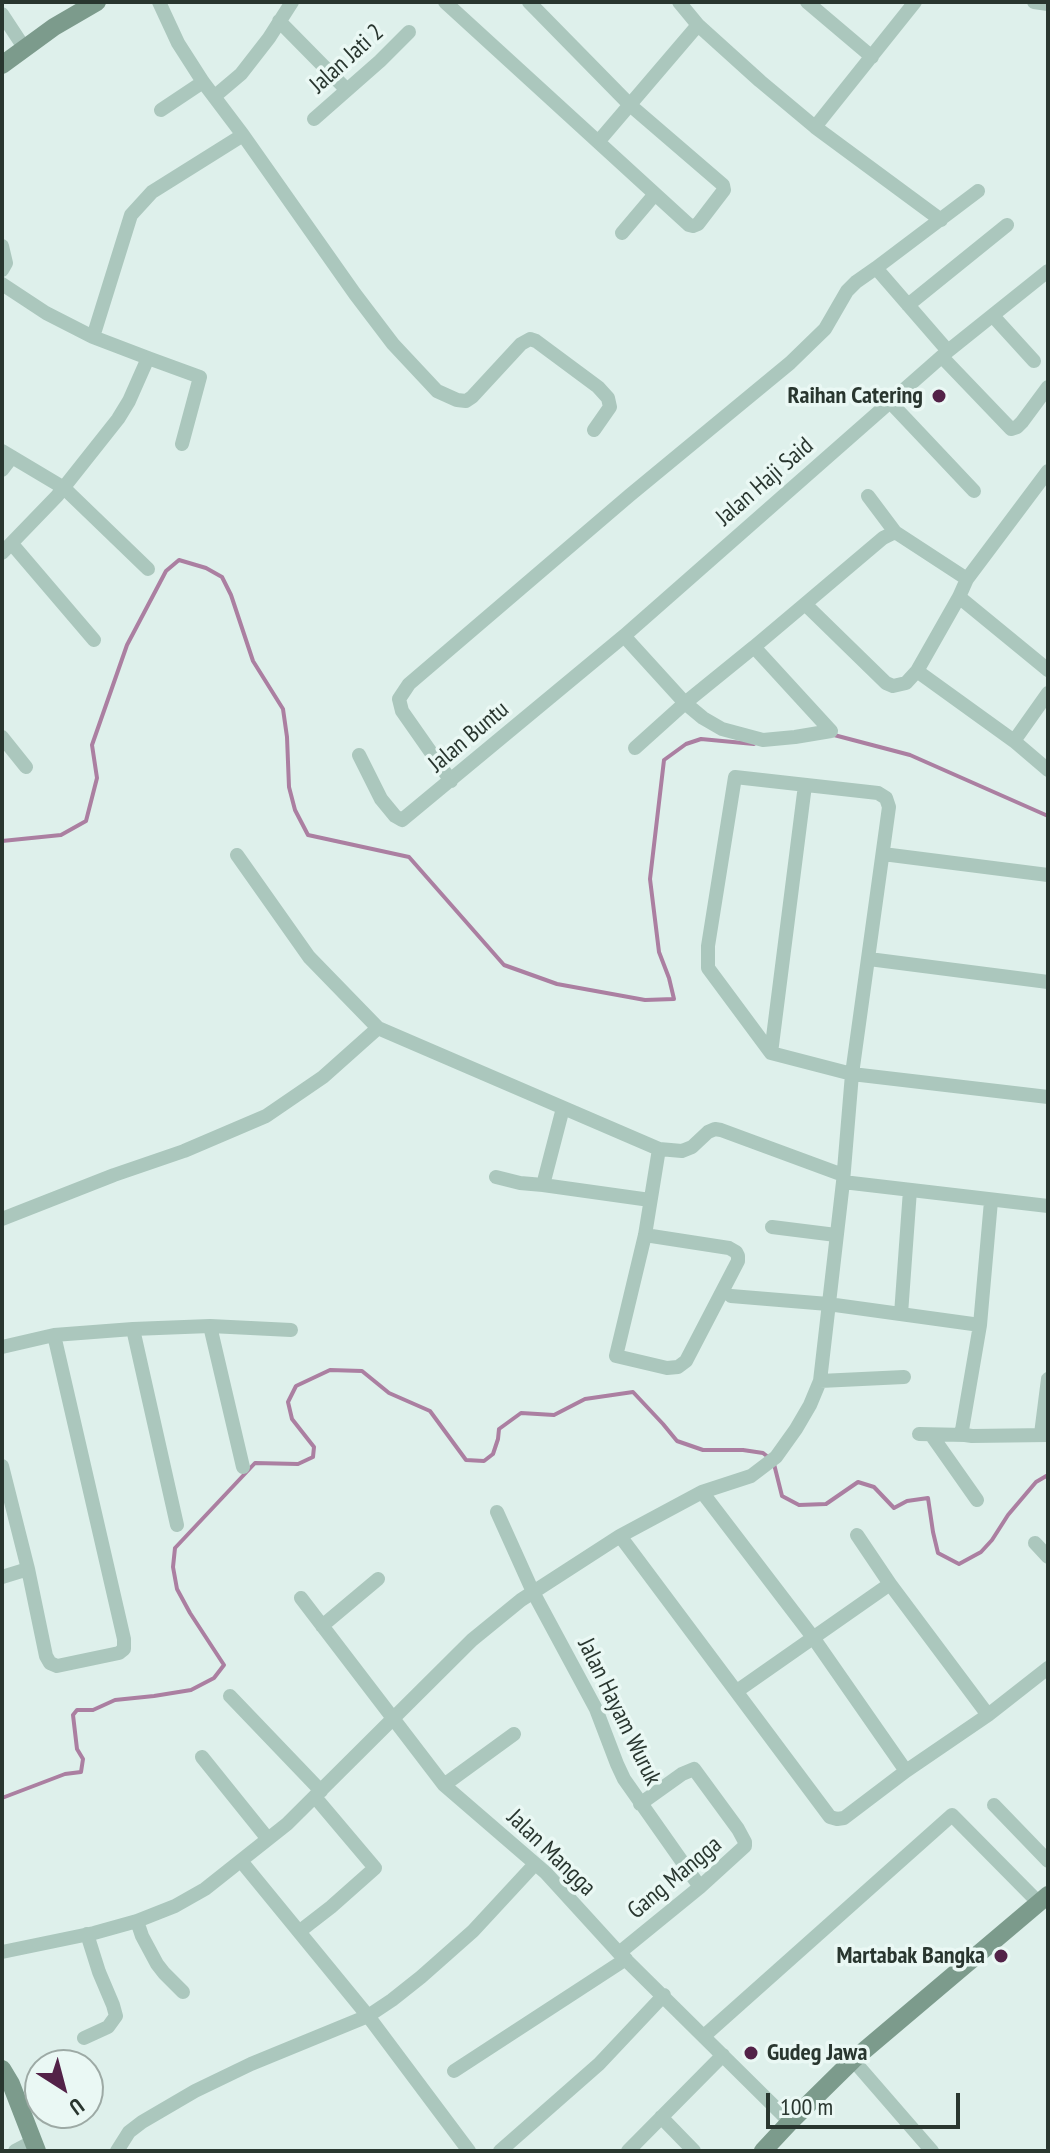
<!DOCTYPE html>
<style>
body{margin:0}
#map{position:relative;width:1050px;height:2153px;overflow:hidden;background:#def0eb;font-family:"PT Sans Narrow",sans-serif}
canvas{display:block}
.frame{position:absolute;inset:0;border:4px solid #29362f;pointer-events:none}
.north{position:absolute;left:24px;top:2049px;width:80px;height:80px;box-sizing:border-box;background:#eaf8f4;border:2px solid #9daaa5;border-radius:50%;rotate:144deg;font-size:22px;font-weight:700;line-height:32px;text-align:center;color:#29362f}
.north::after{content:'';display:block;margin:auto;width:28px;height:36px;background:#532248;clip-path:polygon(50% 0,100% 100%,50% 72%,0 100%)}
.scale{position:absolute;left:766px;top:2093px;width:194px;height:36px;box-sizing:border-box;border:4px solid #29362f;border-top:0;padding-left:10px;font-size:24px;line-height:28px;white-space:nowrap;color:#29362f;-webkit-text-stroke:6px #eaf8f4;paint-order:stroke}
</style>
<div id="map">
<canvas width="1050" height="2153"></canvas>
<div class="frame"></div>
<div class="north">U</div>
<div class="scale">100 m</div>
</div>
<script>
const c = document.querySelector('canvas').getContext('2d');
c.lineJoin = 'round';
const toPath = rows => new Path2D(rows.map(r => 'M' + r).join(''));
function strokePath(path, color, width, dash) { c.strokeStyle = color; c.lineWidth = width; c.lineCap = dash ? 'butt' : 'round'; c.setLineDash(dash || []); c.stroke(path); }
function write(font, color, halo, rows, align = 'center') {
  c.font = font + ' "PT Sans Narrow",sans-serif'; c.lineWidth = 7; c.setLineDash([]); c.textBaseline = 'middle'; c.strokeStyle = halo; c.fillStyle = color; for (const [text, x, y, turn = 0] of rows) {
    c.save(); c.translate(x, y); c.rotate((+turn || 0) * Math.PI / 180); c.textAlign = isNaN(turn) ? turn : align; if (halo) c.strokeText(text, 0, 0); c.fillText(text, 0, 0); c.restore();
  }
}
strokePath(toPath([
 [834,735,910,755,1048,816],
 [2,841,61,835,86,821,97,778,92,745,127,645,166,571,179,560,206,568,222,577,231,595,253,661,283,709,287,737,289,787,295,810,308,835,409,857,504,965,557,984,645,1000,674,999,669,978,659,952,650,879,664,760,686,744,701,739,754,744],
 [774,1464,782,1496,799,1505,826,1504,858,1482,874,1487,894,1508,907,1501,928,1498,933,1532,938,1553,959,1564,981,1552,992,1540,1008,1515,1036,1482,1048,1475],
 [2,1798,65,1774,81,1772,83,1759,77,1749,73,1715,77,1710,93,1710,115,1700,154,1696,191,1690,214,1678,224,1665,190,1613,177,1589,173,1567,175,1548,255,1463,298,1464,313,1457,314,1447,292,1419,288,1402,296,1386,330,1370,362,1371,389,1393,430,1411,466,1460,484,1461,493,1454,498,1439,499,1429,521,1413,554,1415,585,1399,633,1392,663,1424,677,1441,703,1450,743,1450,763,1453,768,1457]
]), '#ab7fa1', 4);
strokePath(toPath([
 [159,2,178,43,203,82,243,135,355,294,393,344,437,391,457,400,466,401,472,397,521,344,530,339,536,341,598,387,608,398,610,407,594,430],
 [445,2,689,225,693,226,698,224,724,190,723,185,630,105,529,2],
 [679,2,698,25,760,81,815,127,941,220],
 [807,2,872,57],
 [1034,2,1048,4],
 [2,14,25,49],
 [279,21,347,90],
 [215,96,241,74,269,38,292,2],
 [161,110,203,82],
 [314,119,380,61,409,32],
 [815,127,915,2],
 [598,142,698,25],
 [622,233,655,194],
 [2,246,6,263,2,270],
 [2,284,46,313,93,337],
 [908,305,1007,225],
 [993,316,1034,361],
 [948,351,876,268,978,191],
 [942,357,1011,429,1017,427,1022,422,1048,387],
 [148,358,200,377,182,444],
 [890,402,974,491],
 [2,451,64,488,148,569],
 [2,470,12,457],
 [868,496,895,532],
 [12,544,94,640],
 [2,553,57,496,118,419,129,401,148,358,93,337,131,215,152,192,243,135],
 [967,579,895,532,883,538,805,604,886,683,893,686,906,683,917,671,959,597,967,579,1048,471],
 [959,597,1048,670],
 [805,604,754,647,831,731],
 [624,636,685,703,635,748],
 [754,647,685,703,703,718,722,729,763,740,795,737,831,731],
 [917,671,1014,741,1048,770],
 [2,737,26,767],
 [1014,741,1048,693],
 [359,755,381,799,395,816,402,820,624,636,948,351,1048,271],
 [451,781,402,711,399,699,409,684,630,495,790,363,825,329,847,291,856,282,876,268],
 [883,854,1048,875],
 [237,855,309,957,378,1028],
 [869,959,1048,982],
 [771,1053,805,785],
 [659,1149,682,1151,692,1147,708,1132,715,1129,721,1130,843,1175],
 [496,1177,520,1183,543,1185,650,1200],
 [843,1182,1048,1206],
 [543,1185,563,1108],
 [991,1201,980,1325,962,1430,965,1435,972,1436,1048,1435],
 [2,1219,114,1175,184,1151,266,1116,323,1077,378,1028,659,1149,645,1235,616,1356,667,1368,678,1367,686,1361,738,1261,738,1256,736,1252,729,1248,645,1235],
 [772,1227,836,1235],
 [731,1296,828,1304,980,1325],
 [901,1314,910,1190],
 [210,1326,243,1467],
 [133,1329,177,1525],
 [2,1347,54,1335,133,1329,210,1326,291,1330],
 [820,1381,904,1377],
 [919,1434,965,1435],
 [1041,1434,1048,1379],
 [932,1436,977,1500],
 [2,1466,28,1569,46,1656,50,1663,57,1666,119,1653,124,1649,124,1639,54,1335],
 [497,1512,533,1592,596,1709,617,1764,624,1779,700,1887],
 [857,1535,890,1584],
 [620,1536,830,1817,837,1819,844,1818,906,1771,812,1636,702,1492],
 [1035,1543,1048,1557],
 [2,1577,28,1569],
 [301,1598,444,1785,546,1873,619,1953,790,2122],
 [322,1626,378,1579],
 [737,1691,890,1584,988,1715],
 [230,1696,321,1791],
 [202,1757,268,1839],
 [906,1771,988,1715,1048,1668],
 [444,1785,514,1734],
 [994,1805,1048,1861],
 [241,1861,368,2016,469,2151],
 [137,1921,142,1936,157,1964,164,1973,183,1992],
 [300,1931,331,1907,375,1868,315,1797],
 [2,1952,94,1933,137,1921,175,1906,205,1889,287,1824,472,1640,521,1600,620,1536,702,1492,751,1476,776,1457,796,1429,810,1405,820,1381,843,1182,852,1074,889,807,886,798,878,793,735,777,708,946,708,968,771,1053,852,1074,1048,1097],
 [619,1953,700,1887,745,1846,745,1842,738,1829,694,1769,682,1774,640,1804],
 [704,2036,952,1815,1039,1903],
 [84,2038,108,2027,116,2016,113,2005,99,1972,87,1934],
 [853,2060,932,2151],
 [454,2071,626,1959],
 [661,2117,694,2151],
 [15,2151,34,2141],
 [117,2151,129,2132,142,2122,195,2091,251,2064,368,2016,392,2000,421,1977,473,1931,535,1864],
 [500,2151,599,2064,664,1995],
 [628,2151,723,2055]
]), '#abc7bd', 14);
strokePath(toPath([
 [2,65,54,27,97,2],
 [2,2069,11,2084,37,2151],
 [763,2151,790,2122,853,2060,1048,1895]
]), '#7c9b8c', 18);
for (const [x, y, r, color] of [
 [939,396,8,"#532248"],
 [1001,1956,8,"#532248"],
 [751,2053,8,"#532248"]
]) { const dot = new Path2D(); dot.arc(x, y, r, 0, 2 * Math.PI); c.fillStyle = color; c.fill(dot); strokePath(dot, '#eaf8f4', 3); }
write('24px', '#29362f', '#eaf8f4', [
 ["Jalan Jati 2",347,59,-42],
 ["Jalan Haji Said",765,482,-41],
 ["Jalan Buntu",469,737,-40],
 ["Jalan Hayam Wuruk",619,1712,64],
 ["Jalan Mangga",551,1853,44],
 ["Gang Mangga",675,1878,-40]
]);
write('bold 24px', '#29362f', '#eaf8f4', [
 ["Raihan Catering",923,396],
 ["Martabak Bangka",985,1956],
 ["Gudeg Jawa",767,2053,"left"]
], 'right');
</script>
